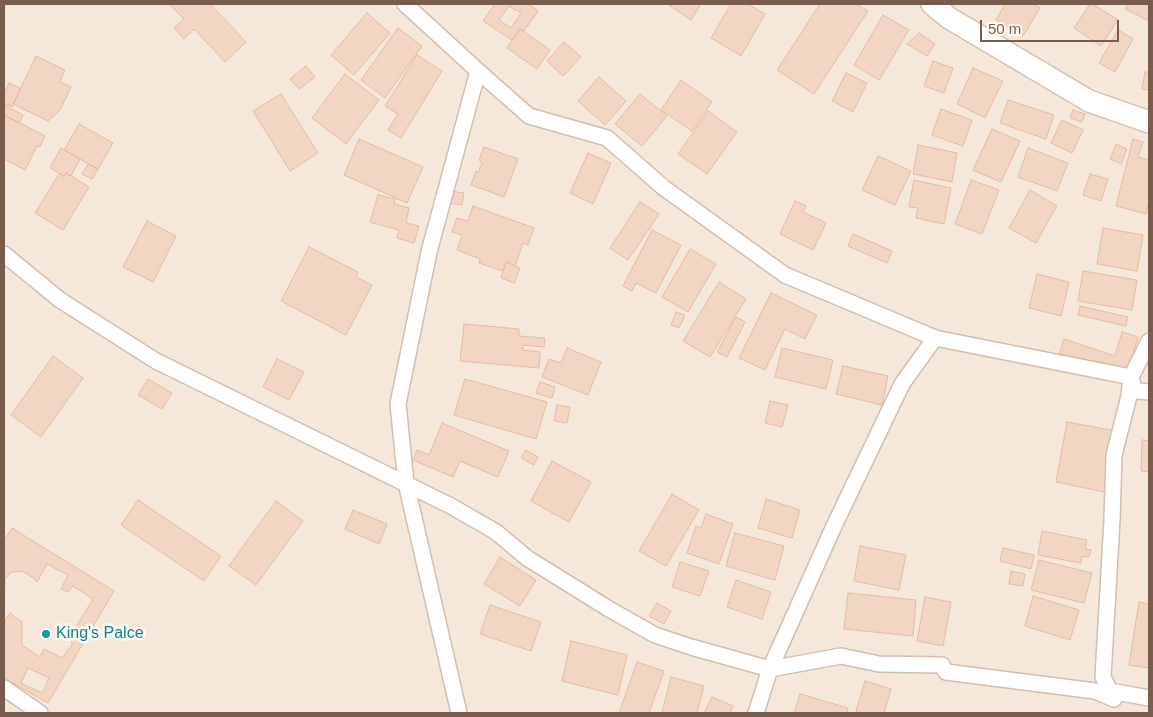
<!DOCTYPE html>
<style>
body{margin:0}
#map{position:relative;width:1153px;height:717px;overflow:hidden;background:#fdf6ec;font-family:Arial,sans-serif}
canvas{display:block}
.frame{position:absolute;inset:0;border:5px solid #7a5c4d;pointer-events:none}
.scale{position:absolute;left:980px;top:20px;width:139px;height:22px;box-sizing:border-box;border:2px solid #7a5c4d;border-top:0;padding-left:6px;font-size:15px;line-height:18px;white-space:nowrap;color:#7a5c4d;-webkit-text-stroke:4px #fffaf3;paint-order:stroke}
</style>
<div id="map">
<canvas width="1153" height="717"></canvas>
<div class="frame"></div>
<div class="scale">50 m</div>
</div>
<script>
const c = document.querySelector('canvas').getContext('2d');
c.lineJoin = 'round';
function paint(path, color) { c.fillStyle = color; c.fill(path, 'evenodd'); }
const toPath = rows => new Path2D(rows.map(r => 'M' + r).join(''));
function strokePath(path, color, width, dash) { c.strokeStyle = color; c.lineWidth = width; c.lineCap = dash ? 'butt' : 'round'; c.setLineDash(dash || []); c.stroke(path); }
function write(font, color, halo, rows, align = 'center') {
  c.font = font + ' Arial,sans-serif'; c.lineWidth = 5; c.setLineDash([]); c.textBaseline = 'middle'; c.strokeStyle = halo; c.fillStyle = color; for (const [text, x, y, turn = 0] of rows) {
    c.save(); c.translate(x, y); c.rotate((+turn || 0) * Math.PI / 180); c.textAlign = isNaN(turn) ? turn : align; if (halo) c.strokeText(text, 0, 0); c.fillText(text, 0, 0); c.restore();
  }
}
paint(toPath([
 [4,4,1149,4,1149,713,4,713]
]), '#f5e8da');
const building = toPath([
 [169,4,210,4,246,42,225,62,194,29,184,39,174,28,184,19,169,4],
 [495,4,528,4,538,11,524,31,520,29,512,40,483,21,495,4],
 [509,6,521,13,511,28,499,20,509,6],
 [667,4,701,4,691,20,667,4],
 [731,4,748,4,765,14,741,56,711,38,731,4],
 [820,4,856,4,868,11,814,94,777,70,820,4],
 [1005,4,1033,4,1040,8,1023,36,996,20,1005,4],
 [1090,4,1093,4,1118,20,1101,46,1074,28,1090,4],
 [1128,4,1149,4,1149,15,1147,20,1125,9,1128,4],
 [367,13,390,33,354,75,331,55,367,13],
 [883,15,909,30,879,80,854,65,883,15],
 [398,28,422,46,385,98,361,80,398,28],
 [520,29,550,50,537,69,507,48,520,29],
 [1118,30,1133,39,1115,72,1099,63,1118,30],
 [919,33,935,44,927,56,907,44,919,33],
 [564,42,581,57,563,76,547,61,564,42],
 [417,55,442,71,401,138,388,130,398,114,385,106,417,55],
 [36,56,65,70,60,82,71,87,60,110,48,121,13,104,36,56],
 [933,61,953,68,944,93,924,86,933,61],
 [306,66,315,77,299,89,290,79,306,66],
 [973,68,1003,81,985,118,957,104,973,68],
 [1145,72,1149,72,1149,90,1142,89,1145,72],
 [846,73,867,83,853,112,832,101,846,73],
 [345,74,379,100,346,144,312,118,345,74],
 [599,77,626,101,605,125,578,101,599,77],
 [681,80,712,102,692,131,661,110,681,80],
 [9,83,21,89,12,107,4,103,4,95,9,83],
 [281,94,318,153,290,171,253,111,281,94],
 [640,94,667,116,642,146,615,124,640,94],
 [1008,100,1054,115,1046,139,1000,123,1008,100],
 [4,105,23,115,19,123,4,115,4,117,4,105],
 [941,109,972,120,963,146,932,135,941,109],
 [1073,110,1085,114,1082,122,1070,118,1073,110],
 [708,111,737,132,707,174,678,154,708,111],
 [4,115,45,136,40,147,37,146,25,170,4,159,4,115],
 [1062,120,1083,130,1072,153,1051,143,1062,120],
 [79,124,113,143,98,169,64,150,79,124],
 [992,129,1020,141,1001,182,973,170,992,129],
 [359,139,423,167,407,203,344,175,359,139],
 [1133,139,1143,142,1138,157,1149,160,1149,200,1146,214,1116,206,1133,139],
 [1116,144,1127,149,1121,164,1110,159,1116,144],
 [918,145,957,153,952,182,913,174,918,145],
 [484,147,518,159,504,197,471,185,476,171,479,172,482,162,479,160,484,147],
 [61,148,80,159,71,176,66,173,64,176,50,168,61,148],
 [1028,148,1068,163,1057,191,1018,177,1028,148],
 [588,153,611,163,593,204,570,193,588,153],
 [878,156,911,171,895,205,862,190,878,156],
 [88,164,98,169,92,179,82,174,88,164],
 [66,173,89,187,63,230,35,213,59,174,64,176,66,173],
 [1090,174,1108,179,1101,201,1083,195,1090,174],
 [914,180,951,188,944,224,916,218,918,208,909,207,914,180],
 [971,180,999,190,982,234,955,224,971,180],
 [1030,190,1057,206,1036,243,1009,228,1030,190],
 [451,191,464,193,462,205,449,203,451,191],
 [378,195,395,199,394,204,409,208,406,223,419,226,414,243,397,238,399,230,370,222,378,195],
 [795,201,806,206,803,212,826,223,813,250,780,234,795,201],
 [640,202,659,214,628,260,610,248,640,202],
 [473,206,534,228,528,245,523,243,515,266,506,262,503,271,479,263,480,259,457,250,462,235,452,232,457,218,468,221,473,206],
 [147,221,176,236,153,282,123,267,147,221],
 [1103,228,1143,235,1137,271,1097,264,1103,228],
 [652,230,681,245,656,293,636,283,632,291,623,286,652,230],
 [853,234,892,251,887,263,848,246,853,234],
 [309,247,358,272,356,277,372,285,346,335,281,301,309,247],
 [690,249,716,264,688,312,662,297,690,249],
 [506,262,520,268,514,283,501,278,506,262],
 [1083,271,1137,280,1132,310,1078,301,1083,271],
 [1037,274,1069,282,1061,316,1029,308,1037,274],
 [719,282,746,299,710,357,683,341,719,282],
 [771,293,817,315,805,339,785,329,765,370,739,358,771,293],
 [1080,306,1128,317,1126,326,1078,315,1080,306],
 [676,312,685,315,679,328,671,325,676,312],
 [736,317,745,322,727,357,717,352,736,317],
 [464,324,519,329,519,336,545,338,544,347,523,345,523,350,540,352,539,368,460,361,464,324],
 [1122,332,1138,337,1126,377,1059,356,1064,339,1115,356,1122,332],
 [567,348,601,362,588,395,542,377,549,359,561,363,567,348],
 [782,348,833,360,826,389,775,377,782,348],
 [53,356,83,378,41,437,11,415,53,356],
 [277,359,304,372,289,400,263,387,277,359],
 [843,366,888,376,882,405,836,394,843,366],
 [148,379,172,393,162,409,138,395,148,379],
 [465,379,547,402,536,439,454,415,465,379],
 [540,382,555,387,552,398,536,393,540,382],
 [770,401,788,405,782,427,765,423,770,401],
 [557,405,570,407,567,423,554,421,557,405],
 [1067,422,1116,431,1105,492,1056,482,1067,422],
 [442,423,509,451,498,477,460,461,453,477,413,460,417,450,429,455,442,423],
 [1142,440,1149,441,1149,472,1141,471,1142,440],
 [526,450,538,457,534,465,521,458,526,450],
 [552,461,591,482,569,522,531,501,552,461],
 [672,494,699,510,666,566,639,551,672,494],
 [766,499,800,510,792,538,758,528,766,499],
 [138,500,221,556,204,581,121,525,138,500],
 [276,501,303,521,256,585,229,566,276,501],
 [353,510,387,524,379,544,345,529,353,510],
 [706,514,733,524,719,564,687,553,696,526,701,528,706,514],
 [12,528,114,591,48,703,4,678,4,541,12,528],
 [1042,531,1087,540,1085,549,1091,550,1089,557,1082,556,1081,563,1038,555,1042,531],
 [735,533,784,546,775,580,726,566,735,533],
 [860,546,906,555,899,590,854,581,860,546],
 [1003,548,1034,555,1031,569,1000,561,1003,548],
 [500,557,536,580,520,606,484,584,500,557],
 [1039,560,1092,573,1084,603,1031,590,1039,560],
 [680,562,709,571,700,596,672,587,680,562],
 [47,564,68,575,61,589,68,592,73,586,93,599,71,635,72,645,62,658,44,649,40,657,22,645,22,622,10,613,4,622,5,579,11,572,22,571,32,577,37,582,47,564],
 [1011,571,1025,574,1023,586,1009,584,1011,571],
 [736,580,771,592,762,619,727,607,736,580],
 [848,593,916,600,913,636,844,629,848,593],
 [1033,596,1079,610,1070,640,1025,626,1033,596],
 [925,597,951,602,943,646,917,641,925,597],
 [1139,602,1149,604,1149,668,1129,665,1139,602],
 [657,603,671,611,664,624,649,616,657,603],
 [490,605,541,622,531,651,480,634,490,605],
 [571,641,627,655,618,695,562,681,571,641],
 [637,662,664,671,649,713,619,713,637,662],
 [28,668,49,678,42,693,21,683,28,668],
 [671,677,704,686,697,713,662,713,671,677],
 [865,681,891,689,884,713,863,713,856,711,865,681],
 [800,694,848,708,847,713,794,713,800,694],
 [712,697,733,706,730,713,704,713,712,697]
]);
paint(building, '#f3d5c3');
strokePath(building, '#e6bba3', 1);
const street = toPath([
 [405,4,478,71,429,252,398,404,406,483,459,713],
 [478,71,529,116,607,138,664,188,785,275,935,338,1131,377,1134,389,1138,391,1149,392],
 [4,254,60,300,156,361,451,506,496,532,527,558,609,609,655,635,691,647,770,669,841,656,879,664,942,665,946,672,1095,691,1114,699,1110,691,1149,698],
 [4,688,40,713],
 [1114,699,1103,677,1112,520,1114,455,1129,396,1131,377,1149,341],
 [756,713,770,669,834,526,902,384,935,338]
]);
const secondary = toPath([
 [932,4,949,18,1089,101,1149,122]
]);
strokePath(street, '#d1beb0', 18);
strokePath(secondary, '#d6c0b0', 24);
strokePath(street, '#fff', 15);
strokePath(secondary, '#fff', 21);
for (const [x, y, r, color] of [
 [46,634,5,"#0f9aa8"]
]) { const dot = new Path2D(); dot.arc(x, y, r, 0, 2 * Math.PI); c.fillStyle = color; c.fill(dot); strokePath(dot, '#fffaf3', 2); }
write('16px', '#0d838f', '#fffaf3', [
 ["King's Palce",56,634]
], 'left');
</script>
